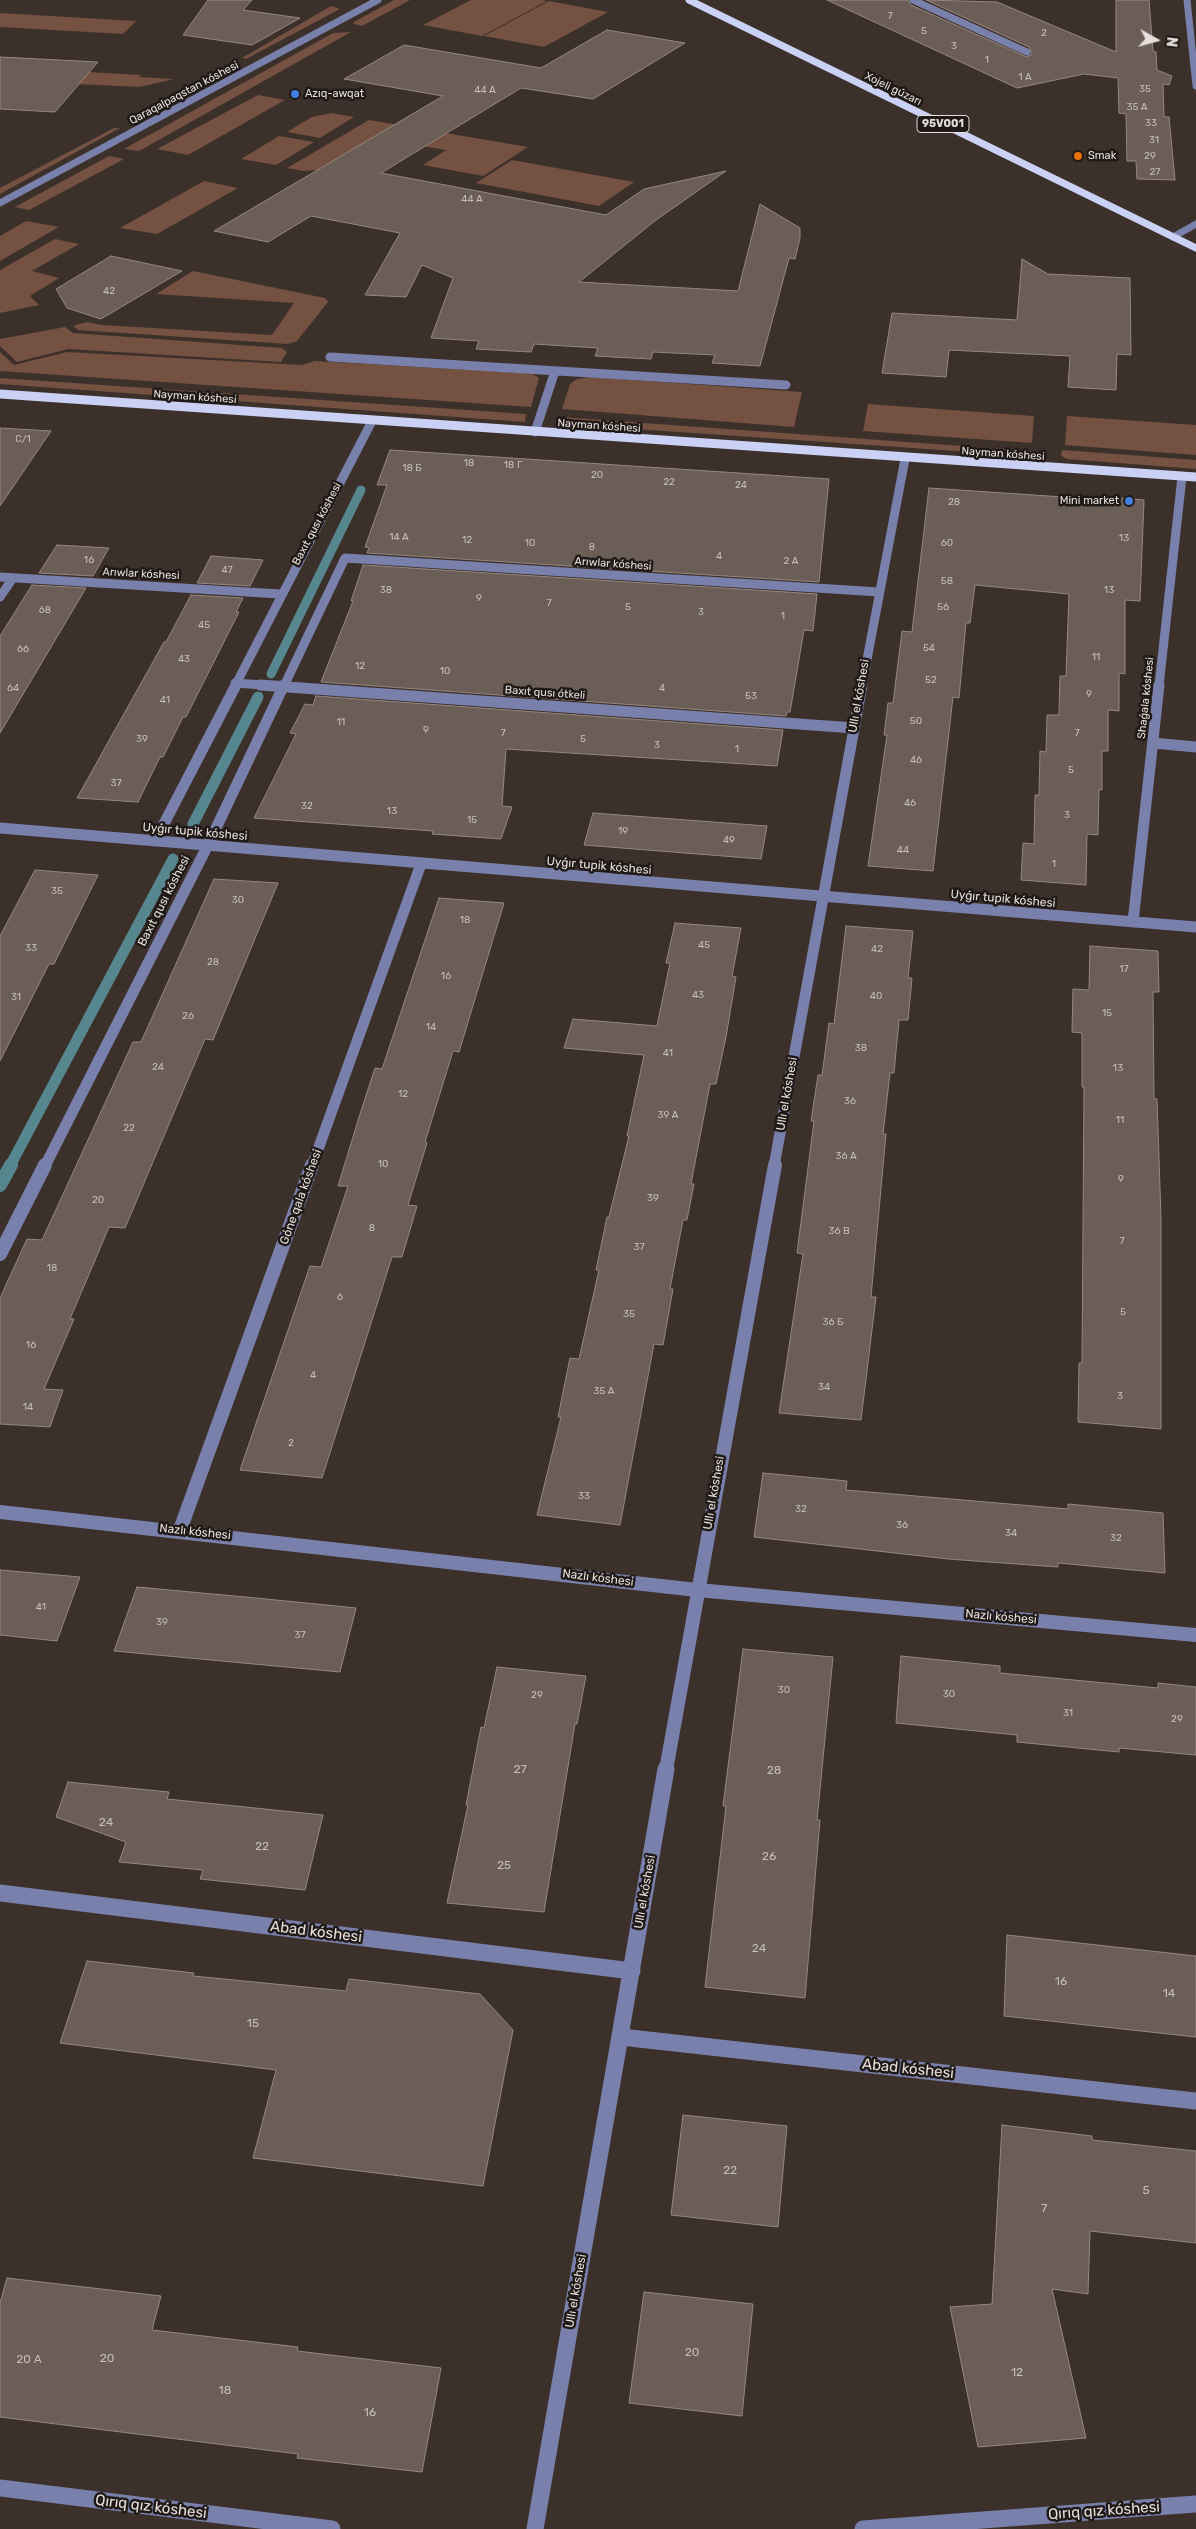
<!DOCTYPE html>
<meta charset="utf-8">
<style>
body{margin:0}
#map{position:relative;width:1196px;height:2529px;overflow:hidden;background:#3c302a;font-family:Rubik,sans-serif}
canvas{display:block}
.north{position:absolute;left:1131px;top:15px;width:50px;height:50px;-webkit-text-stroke:4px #1f1917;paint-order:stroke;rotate:97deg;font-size:14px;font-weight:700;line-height:20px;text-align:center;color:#e6deda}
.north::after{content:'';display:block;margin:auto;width:18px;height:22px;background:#e6deda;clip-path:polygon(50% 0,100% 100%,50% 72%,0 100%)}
</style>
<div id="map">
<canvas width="1196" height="2529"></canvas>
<div class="north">N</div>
</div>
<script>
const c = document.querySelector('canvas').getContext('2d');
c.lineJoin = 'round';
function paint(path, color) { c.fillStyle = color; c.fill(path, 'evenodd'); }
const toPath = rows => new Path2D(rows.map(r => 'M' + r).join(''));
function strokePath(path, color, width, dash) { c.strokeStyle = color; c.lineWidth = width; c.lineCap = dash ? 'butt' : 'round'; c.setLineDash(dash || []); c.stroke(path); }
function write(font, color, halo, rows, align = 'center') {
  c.font = font + ' Rubik,sans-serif'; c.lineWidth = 5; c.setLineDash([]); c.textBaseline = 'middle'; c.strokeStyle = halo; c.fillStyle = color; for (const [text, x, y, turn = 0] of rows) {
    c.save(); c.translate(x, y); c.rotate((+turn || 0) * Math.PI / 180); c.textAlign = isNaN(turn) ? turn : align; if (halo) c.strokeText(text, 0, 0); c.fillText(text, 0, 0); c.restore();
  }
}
paint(toPath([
 [394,0,410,0,362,26,354,24,354,22],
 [471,0,542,0,547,1,482,36,423,25],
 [549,1,608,12,544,47,484,36],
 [331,6,340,9,246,59,242,58],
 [0,13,136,21,123,34,0,27],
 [351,32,139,151,124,149,333,33],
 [86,72,141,75,139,77,174,79,140,87,75,84],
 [258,95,285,100,188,155,157,149],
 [331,113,354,117,320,138,287,132,312,117],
 [369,120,528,147,483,176,423,165,446,150,375,138,320,170,303,171,287,168],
 [114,128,120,128,0,194,0,188],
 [279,136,314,142,276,165,241,159],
 [109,156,124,159,29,210,15,207],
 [512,160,634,182,599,206,476,183],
 [204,181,238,188,157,234,120,228],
 [26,221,59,227,0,261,0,236],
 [55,239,79,244,32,271,59,278,30,296,39,305,0,313,0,270],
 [193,271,325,298,328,302,297,341,288,344,78,330,73,326,87,322,102,325,272,335,294,303,156,294],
 [65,327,73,333,282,348,287,352,281,362,68,349,17,362,0,346,0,339],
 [0,352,14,365,67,352,302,365,315,361,522,373,533,374,539,378,531,407,0,371],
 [590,377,802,392,794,427,562,409,570,384,577,379],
 [0,378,526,414,525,422,0,384],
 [868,404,1034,416,1032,443,863,431],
 [1067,416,1196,425,1196,455,1065,445],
 [561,417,1032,451,1030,456,561,424],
 [1062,450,1196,460,1196,469,1067,459,1061,456]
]), '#745141');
strokePath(toPath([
 [271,674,361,490]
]), '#57878e', 9);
strokePath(toPath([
 [193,824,258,697],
 [10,1166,173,859]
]), '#57878e', 11);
strokePath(toPath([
 [0,1185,11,1165]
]), '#57878e', 14);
const building = toPath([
 [208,0,252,0,243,10,300,18,252,45,183,35,208,0],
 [827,0,908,0,911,5,1027,57,1032,54,1029,47,926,0,997,2,1116,52,1116,0,1149,0,1153,51,1156,52,1157,70,1172,76,1169,85,1163,84,1164,117,1169,117,1175,180,1137,179,1136,161,1127,161,1126,114,1119,113,1118,78,1084,74,1017,88,827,0],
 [607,30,685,43,593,99,521,88,381,173,606,215,644,189,726,171,656,220,579,282,738,291,760,204,800,228,800,238,795,259,789,258,760,366,712,363,715,355,653,352,651,359,595,356,598,348,534,344,531,352,476,349,479,341,431,338,453,278,422,265,406,297,365,295,400,233,311,216,268,242,214,231,443,96,344,79,404,45,541,68,607,30],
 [0,57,98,62,55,112,0,109,0,57],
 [111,256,182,271,101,319,67,308,56,289,111,256],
 [1022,259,1048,274,1130,278,1131,355,1117,354,1116,390,1068,387,1070,356,949,350,946,377,882,373,892,313,1017,320,1022,259],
 [0,428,51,431,0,506,0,428],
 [390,450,829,479,819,582,367,553,369,548,365,547,387,485,377,485,390,450],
 [929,488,1108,500,1108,497,1144,500,1140,601,1125,600,1125,674,1119,673,1119,711,1108,710,1108,751,1102,751,1102,790,1099,789,1098,835,1087,834,1086,885,1021,880,1023,843,1034,844,1035,795,1039,795,1040,751,1046,752,1047,715,1059,715,1060,676,1066,676,1069,594,975,585,970,623,966,623,959,698,953,697,933,871,868,866,887,735,884,735,888,703,893,703,902,631,912,632,929,488],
 [57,545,109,548,93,576,39,573,57,545],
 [211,556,263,560,250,586,197,583,211,556],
 [363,565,817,594,813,631,804,630,790,712,787,712,786,716,321,682,353,601,351,601,363,565],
 [32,585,86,588,0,733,0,636,32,585],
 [191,595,243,598,236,612,239,612,186,717,183,717,163,757,160,757,138,802,77,798,164,642,166,642,191,595],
 [316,696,783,730,777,766,506,749,502,806,512,807,501,839,432,834,433,831,254,818,296,734,290,733,305,704,313,705,316,696],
 [593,813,767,826,761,859,584,845,593,813],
 [35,870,98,875,54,964,49,964,0,1061,0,936,35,870],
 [214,879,278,883,213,1040,205,1039,125,1228,109,1227,70,1319,74,1319,44,1389,63,1390,50,1427,0,1424,0,1298,27,1239,42,1240,133,1042,141,1042,214,879],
 [439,898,504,903,459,1052,453,1051,425,1142,427,1143,408,1205,417,1206,402,1257,392,1257,322,1478,240,1470,310,1266,321,1267,348,1186,338,1186,360,1114,375,1068,382,1069,439,898],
 [675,923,741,928,732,976,736,977,726,1037,716,1084,710,1084,691,1184,694,1184,687,1220,683,1220,670,1289,673,1289,663,1345,654,1344,620,1525,537,1515,561,1417,558,1417,570,1358,579,1359,599,1270,596,1270,607,1217,609,1217,629,1136,627,1136,644,1055,564,1048,573,1019,657,1026,670,963,666,963,675,923],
 [846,926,913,931,908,978,912,978,908,1020,899,1020,894,1073,890,1073,883,1134,886,1134,871,1297,876,1297,861,1420,779,1413,803,1254,797,1253,814,1121,811,1121,818,1075,822,1075,829,1023,834,1024,846,926],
 [1090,946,1158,951,1159,992,1153,992,1154,1099,1157,1099,1161,1218,1161,1429,1078,1422,1079,1363,1082,1363,1084,1087,1082,1087,1082,1033,1072,1032,1073,989,1089,990,1090,946],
 [763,1473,847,1481,846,1490,1068,1509,1068,1504,1163,1513,1165,1573,1058,1563,1058,1567,948,1559,754,1537,763,1473],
 [0,1570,80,1577,57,1641,0,1635,0,1570],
 [137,1587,256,1598,356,1608,340,1672,114,1651,137,1587],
 [743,1649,833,1657,817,1820,820,1820,805,1998,705,1987,726,1806,723,1806,743,1649],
 [901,1656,1000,1666,1000,1673,1158,1688,1158,1683,1196,1687,1196,1755,1119,1748,1119,1752,1017,1742,1017,1735,896,1723,901,1656],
 [497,1667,586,1676,577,1724,575,1724,544,1912,447,1903,468,1805,466,1805,481,1727,484,1728,497,1667],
 [68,1782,169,1792,167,1799,323,1815,305,1890,200,1879,203,1870,119,1862,126,1842,56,1817,68,1782],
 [1007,1935,1196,1956,1196,2037,1004,2016,1007,1935],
 [87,1961,194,1973,193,1976,346,1991,349,1979,480,1994,513,2030,483,2186,253,2158,276,2070,60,2043,87,1961],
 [683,2115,787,2126,778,2227,671,2215,683,2115],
 [1002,2125,1092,2136,1092,2140,1196,2151,1196,2243,1090,2231,1088,2294,1052,2289,1086,2438,978,2447,950,2307,992,2304,1002,2125],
 [7,2278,161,2296,152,2330,298,2347,297,2351,441,2368,422,2472,297,2458,298,2454,0,2417,0,2303,7,2278],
 [644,2292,753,2304,742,2416,629,2403,644,2292]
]);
paint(building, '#6b5e56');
strokePath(building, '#968880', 1);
strokePath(toPath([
 [913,0,1027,52],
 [1187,0,1196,86],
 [0,203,378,0],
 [1173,237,1196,224]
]), '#7980ab', 7);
strokePath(toPath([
 [330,357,786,385],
 [535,432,555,371],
 [0,577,280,594],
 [0,597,13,578],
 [235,683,277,686],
 [235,686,372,421],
 [284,686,345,558,879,592],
 [862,686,905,459],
 [1159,686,1182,477]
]), '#7980ab', 9);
strokePath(toPath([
 [260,685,854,728],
 [1153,743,1196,747],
 [0,828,1196,927],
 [155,841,236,685],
 [1133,922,1159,685],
 [45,1166,208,845,284,685],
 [312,1166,421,864],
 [774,1166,862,685]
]), '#7980ab', 11);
strokePath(toPath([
 [0,1254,45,1165],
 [0,1512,697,1590,1196,1635],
 [180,1530,312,1165],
 [666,1770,775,1165]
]), '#7980ab', 14);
strokePath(toPath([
 [0,1893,632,1971],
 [621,2037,1196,2101],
 [0,2488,332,2529],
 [535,2529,666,1769],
 [863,2529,1196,2504]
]), '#7980ab', 17);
strokePath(toPath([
 [689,0,1196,248]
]), '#cad1f5', 7);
strokePath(toPath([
 [0,394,1196,477]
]), '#cad1f5', 9);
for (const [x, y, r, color] of [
 [295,94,5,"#3f7fe0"],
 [1078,156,5,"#e8710a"],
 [1129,501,5,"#3f7fe0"]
]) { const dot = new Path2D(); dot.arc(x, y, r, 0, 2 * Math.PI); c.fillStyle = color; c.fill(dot); strokePath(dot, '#1f1917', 2); }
write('10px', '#c7beb9', null, [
 ["7",890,16],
 ["5",924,31],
 ["2",1044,33],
 ["3",954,46],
 ["1",987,60],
 ["1 А",1025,77],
 ["35",1145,89],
 ["44 А",485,90],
 ["35 А",1137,107],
 ["33",1151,123],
 ["31",1154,140],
 ["29",1150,156],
 ["27",1155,172],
 ["44 А",472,199],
 ["42",109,291],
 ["С/1",23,439],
 ["18",469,463],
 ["18 Г",513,465],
 ["18 Б",412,468],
 ["20",597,475],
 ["22",669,482],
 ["24",741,485],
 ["28",954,502],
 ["14 А",399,537],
 ["13",1124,538],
 ["12",467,540],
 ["10",530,543],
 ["60",947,543],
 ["8",592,547],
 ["4",719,556],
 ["16",89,560],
 ["2 А",791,561],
 ["47",227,570],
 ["58",947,581],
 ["38",386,590],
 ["13",1109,590],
 ["9",479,598],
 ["7",549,603],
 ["5",628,607],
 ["56",943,607],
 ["68",45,610],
 ["3",701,612],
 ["1",783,616],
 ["45",204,625],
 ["54",929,648],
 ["66",23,649],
 ["11",1096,657],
 ["43",184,659],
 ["12",360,666],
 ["10",445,671],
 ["52",931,680],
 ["64",13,688],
 ["4",662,688],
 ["9",1089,694],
 ["53",751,696],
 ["41",165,700],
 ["50",916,721],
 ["11",341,722],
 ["9",426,730],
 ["7",503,733],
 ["7",1077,733],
 ["39",142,739],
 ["5",583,739],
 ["3",657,745],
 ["1",737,749],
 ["46",916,760],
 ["5",1071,770],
 ["37",116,783],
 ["46",910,803],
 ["32",307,806],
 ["13",392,811],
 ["3",1067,815],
 ["15",472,820],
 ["19",623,831],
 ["49",729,840],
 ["44",903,850],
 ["1",1054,864],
 ["35",57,891],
 ["30",238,900],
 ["18",465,920],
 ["45",704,945],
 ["33",31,948],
 ["42",877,949],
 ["28",213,962],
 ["17",1124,969],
 ["16",446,976],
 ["43",698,995],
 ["40",876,996],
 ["31",16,997],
 ["15",1107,1013],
 ["26",188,1016],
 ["14",431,1027],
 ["38",861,1048],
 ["41",668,1053],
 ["24",158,1067],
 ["13",1118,1068],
 ["12",403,1094],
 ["36",850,1101],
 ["39 А",668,1115],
 ["11",1120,1120],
 ["22",129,1128],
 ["36 А",846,1156],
 ["10",383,1164],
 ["9",1121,1179],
 ["39",653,1198],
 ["20",98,1200],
 ["8",372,1228],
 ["36 В",839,1231],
 ["7",1122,1241],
 ["37",639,1247],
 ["18",52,1268],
 ["6",340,1297],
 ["5",1123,1312],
 ["35",629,1314],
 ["36 Б",833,1322],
 ["16",31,1345],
 ["4",313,1375],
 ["34",824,1387],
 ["35 А",604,1391],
 ["3",1120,1396],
 ["14",28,1407],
 ["2",291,1443],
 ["33",584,1496],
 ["32",801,1509],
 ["36",902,1525],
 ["34",1011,1533],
 ["32",1116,1538],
 ["41",41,1607],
 ["39",162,1622],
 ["37",300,1635],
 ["30",784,1690],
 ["30",949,1694],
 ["29",537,1695],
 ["31",1068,1713],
 ["29",1177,1719]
]);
write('11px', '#e6deda', '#1f1917', [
 ["Xojeli gúzarı",893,89,26],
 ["Qaraqalpaqstan kóshesi",184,93,-28],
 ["Nayman kóshesi",195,397,4],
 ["Nayman kóshesi",599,426,4],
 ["Nayman kóshesi",1003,454,4],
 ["Baxıt qusı kóshesi",317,524,-62],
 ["Arıwlar kóshesi",613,564,4],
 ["Arıwlar kóshesi",141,574,3],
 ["Baxıt qusı ótkeli",545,693,4],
 ["Shaǵala kóshesi",1146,698,-84]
]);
write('11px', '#e6deda', '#1f1917', [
 ["Azıq-awqat",305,94],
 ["Smak",1088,156],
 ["Mini market",1119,501,"right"]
], 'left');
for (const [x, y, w] of [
 [943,124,52]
]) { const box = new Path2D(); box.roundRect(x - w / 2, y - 8.5, w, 17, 4); c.fillStyle = '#1f1917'; c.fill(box); strokePath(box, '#e6deda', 1); }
write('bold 11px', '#e6deda', null, [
 ["95V001",943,124]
]);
write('12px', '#e6deda', '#1f1917', [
 ["Ullı el kóshesi",859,696,-80],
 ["Uyǵır tupik kóshesi",195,832,5],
 ["Uyǵır tupik kóshesi",599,866,5],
 ["Uyǵır tupik kóshesi",1003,899,5],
 ["Baxıt qusı kóshesi",164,901,-63],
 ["Ullı el kóshesi",787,1094,-80],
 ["Góne qala kóshesi",301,1197,-70],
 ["Ullı el kóshesi",714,1493,-80],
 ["Nazlı kóshesi",195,1532,6],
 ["Nazlı kóshesi",598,1578,7],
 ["Nazlı kóshesi",1001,1617,5],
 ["Ullı el kóshesi",645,1892,-80],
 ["Ullı el kóshesi",576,2291,-80]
]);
write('12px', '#c7beb9', null, [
 ["27",520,1770],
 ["28",774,1771],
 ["24",106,1823],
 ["22",262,1847],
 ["26",769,1857],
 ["25",504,1866],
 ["24",759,1949],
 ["16",1061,1982],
 ["14",1169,1994],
 ["15",253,2024],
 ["22",730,2171],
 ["5",1146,2191],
 ["7",1044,2209],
 ["20",692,2353],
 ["20",107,2359],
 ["20 А",29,2360],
 ["12",1017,2373],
 ["18",225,2391],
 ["16",370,2413]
]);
write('15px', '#e6deda', '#1f1917', [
 ["Abad kóshesi",316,1932,7],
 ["Abad kóshesi",908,2069,6],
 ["Qırıq qız kóshesi",151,2507,7],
 ["Qırıq qız kóshesi",1104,2511,-4]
]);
</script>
